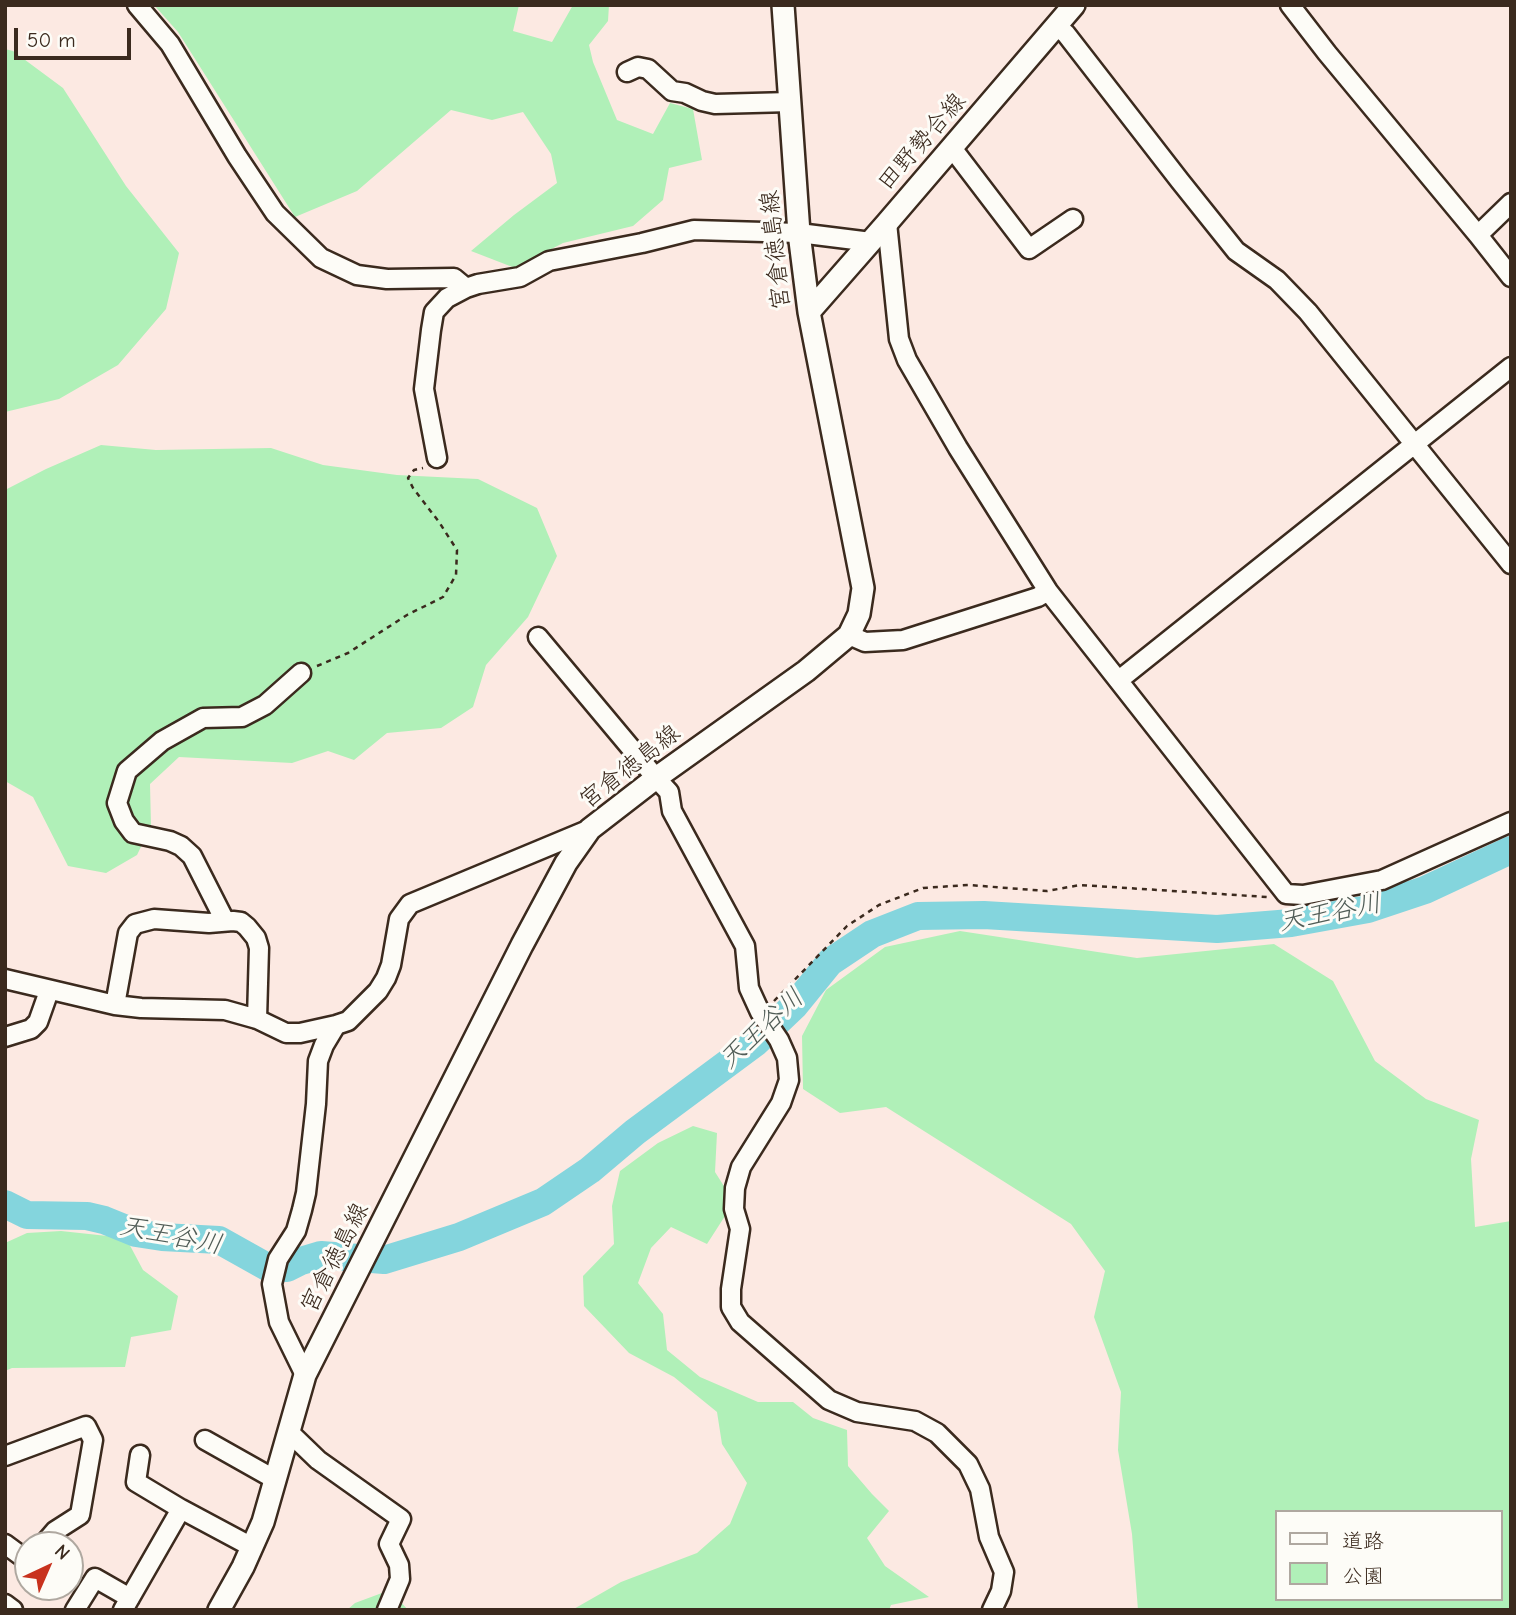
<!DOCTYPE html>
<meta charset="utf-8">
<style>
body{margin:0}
#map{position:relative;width:1516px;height:1615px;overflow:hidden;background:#fce9e2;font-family:"Comic Neue","Klee One",sans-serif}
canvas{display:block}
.frame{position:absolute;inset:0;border:7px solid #3b2a1e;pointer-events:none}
.legend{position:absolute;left:1275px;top:1510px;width:228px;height:91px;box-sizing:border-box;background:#fdfcf7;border:2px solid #afa8a0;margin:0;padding:9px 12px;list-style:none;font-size:21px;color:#3b2a1e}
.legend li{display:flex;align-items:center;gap:14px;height:35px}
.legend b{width:35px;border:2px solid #afa8a0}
.north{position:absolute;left:14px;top:1531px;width:70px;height:70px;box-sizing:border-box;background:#fdfcf7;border:2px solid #afa8a0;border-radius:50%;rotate:44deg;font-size:19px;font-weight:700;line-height:28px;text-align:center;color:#3b2a1e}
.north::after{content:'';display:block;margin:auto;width:24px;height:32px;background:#c8321e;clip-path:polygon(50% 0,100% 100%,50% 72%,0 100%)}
.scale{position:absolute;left:14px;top:28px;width:117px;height:32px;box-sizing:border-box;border:4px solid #3b2a1e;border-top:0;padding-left:9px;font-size:21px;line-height:24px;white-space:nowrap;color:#3b2a1e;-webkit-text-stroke:5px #fdfcf7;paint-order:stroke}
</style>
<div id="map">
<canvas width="1516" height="1615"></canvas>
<div class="frame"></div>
<ul class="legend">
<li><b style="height:9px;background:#fdfcf7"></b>道路</li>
<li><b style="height:19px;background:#b0f0b8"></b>公園</li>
</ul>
<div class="north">N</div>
<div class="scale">50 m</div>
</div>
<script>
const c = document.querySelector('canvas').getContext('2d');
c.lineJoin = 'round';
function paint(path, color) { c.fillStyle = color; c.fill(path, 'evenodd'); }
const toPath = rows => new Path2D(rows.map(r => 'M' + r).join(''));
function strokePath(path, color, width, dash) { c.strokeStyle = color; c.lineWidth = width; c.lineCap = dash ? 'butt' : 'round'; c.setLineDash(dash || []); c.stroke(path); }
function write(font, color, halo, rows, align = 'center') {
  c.font = font + ' "Comic Neue","Klee One",sans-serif'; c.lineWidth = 6; c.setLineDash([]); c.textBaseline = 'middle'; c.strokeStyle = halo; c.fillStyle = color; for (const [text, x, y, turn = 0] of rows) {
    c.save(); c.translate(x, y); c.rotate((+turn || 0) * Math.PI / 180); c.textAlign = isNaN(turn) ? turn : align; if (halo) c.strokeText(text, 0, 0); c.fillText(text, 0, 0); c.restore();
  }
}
paint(toPath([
 [154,5,519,5,513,31,552,42,573,5,609,5,608,21,589,45,593,62,617,120,653,134,670,103,693,109,702,160,669,168,663,200,633,226,563,243,515,268,471,251,514,215,557,183,551,154,523,112,492,120,451,110,357,191,295,217,178,32],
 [5,49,13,51,63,88,126,186,179,253,166,309,118,365,59,399,5,412],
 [101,445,156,450,271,448,323,465,397,475,478,479,537,508,557,556,528,617,486,665,473,707,441,728,387,733,354,760,328,751,292,763,179,757,150,784,151,826,137,855,106,873,68,866,33,797,5,781,5,490,46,469],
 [960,931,1137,958,1274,944,1333,981,1375,1061,1426,1099,1479,1120,1471,1159,1475,1227,1511,1221,1511,1610,1138,1610,1132,1534,1118,1450,1121,1392,1094,1317,1105,1271,1071,1224,886,1107,840,1113,803,1089,802,1036,826,990,885,947],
 [1276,1512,1500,1512,1500,1599,1276,1599],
 [693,1126,717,1133,715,1172,734,1202,707,1244,671,1227,651,1248,638,1283,663,1314,667,1350,700,1377,758,1402,793,1402,813,1418,847,1430,848,1466,872,1494,889,1511,867,1538,885,1566,929,1597,891,1605,889,1610,572,1610,621,1582,697,1553,730,1524,747,1483,722,1444,717,1412,674,1377,629,1353,584,1306,583,1276,614,1244,612,1206,620,1171,658,1143],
 [61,1231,126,1238,143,1270,178,1296,171,1330,131,1337,125,1367,12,1368,5,1371,5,1243,27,1233],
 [390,1590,408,1610,347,1610,355,1603]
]), '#b0f0b8');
strokePath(toPath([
 [5,1204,27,1215,87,1216,104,1220,136,1233,162,1237,219,1240,269,1268,287,1268,301,1261,321,1255,384,1260,459,1237,543,1202,590,1170,635,1132,755,1043,795,1005,830,962,872,934,918,916,984,915,1217,929,1291,923,1368,909,1425,890,1511,850]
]), '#84d5dd', 28);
const minor = toPath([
 [137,5,170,44,237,156,275,213,321,258,357,275,387,279,454,278,466,288],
 [1290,5,1327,53,1478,235,1511,277],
 [1057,26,1066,34,1180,181,1236,251,1277,280,1308,312,1511,564],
 [627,72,638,67,648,69,672,91,685,93,702,101,715,104,790,102],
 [952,148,1029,249,1073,219],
 [887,223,899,339,907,360,958,448,1048,591,1286,894,1303,895,1382,880,1511,822],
 [1478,235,1511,203],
 [437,458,424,389,431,330,434,312,447,298,466,288,478,284,520,277,549,261,642,243,694,230,799,233,871,242],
 [849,635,865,642,903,640,1038,597,1048,591],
 [538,637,656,778,669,792,672,811,745,946,749,988,760,1012,779,1040,787,1058,789,1080,781,1103,741,1167,735,1188,734,1209,740,1229,731,1289,731,1307,740,1322,829,1400,857,1412,915,1421,937,1433,968,1464,980,1489,989,1537,1004,1572,1001,1591,992,1610],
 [1119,680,1511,367],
 [225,921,192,856,181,846,170,841,133,833,124,821,117,803,127,771,162,741,203,718,242,717,265,705,301,673],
 [5,979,115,1005,141,1008,225,1010,257,1019,286,1033,300,1033,336,1025,348,1021,378,991,386,978,391,965,399,919,410,904,590,829],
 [115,1005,128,933,135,924,154,919,209,923,233,921,241,922,247,927,256,938,259,948,257,1019],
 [5,1037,31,1029,38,1022,49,991],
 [305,1375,279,1322,272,1284,278,1259,296,1231,302,1210,306,1193,316,1104,318,1061,324,1045,336,1025],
 [289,1432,318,1460,401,1519,389,1544,399,1565,400,1579,387,1610],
 [205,1440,276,1480],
 [140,1455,136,1482,181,1509],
 [5,1456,86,1426,93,1440,80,1515,55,1531,43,1545],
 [5,1544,28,1561],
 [5,1604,13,1610],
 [75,1610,95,1578,130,1598],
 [123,1610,181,1509,252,1547]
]);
const major = toPath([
 [809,312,887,223,1074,5],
 [219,1610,243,1567,263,1522,305,1375,522,945,566,863,590,829,656,778,806,671,849,635,859,614,863,588,809,312,799,233,783,5]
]);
strokePath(minor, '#3b2a1e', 23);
strokePath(major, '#3b2a1e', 26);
strokePath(toPath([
 [317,666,348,653,407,615,443,597,456,575,457,550,439,522,413,488,408,478,414,470,423,468],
 [774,1001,847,926,879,905,923,888,968,885,1047,891,1080,885,1267,897]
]), '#3b2a1e', 2.5, [5, 5]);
strokePath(minor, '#fdfcf7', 18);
strokePath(major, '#fdfcf7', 21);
write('24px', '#3b2a1e', '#fdfcf7', [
 ["田野勢合線",922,142,-49],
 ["宮倉徳島線",776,250,-96],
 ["宮倉徳島線",630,767,-38],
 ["宮倉徳島線",335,1258,-63]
]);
write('italic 26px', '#515d57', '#fdfcf7', [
 ["天王谷川",1330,913,-11],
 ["天王谷川",762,1029,-43],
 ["天王谷川",171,1236,11]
]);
</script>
